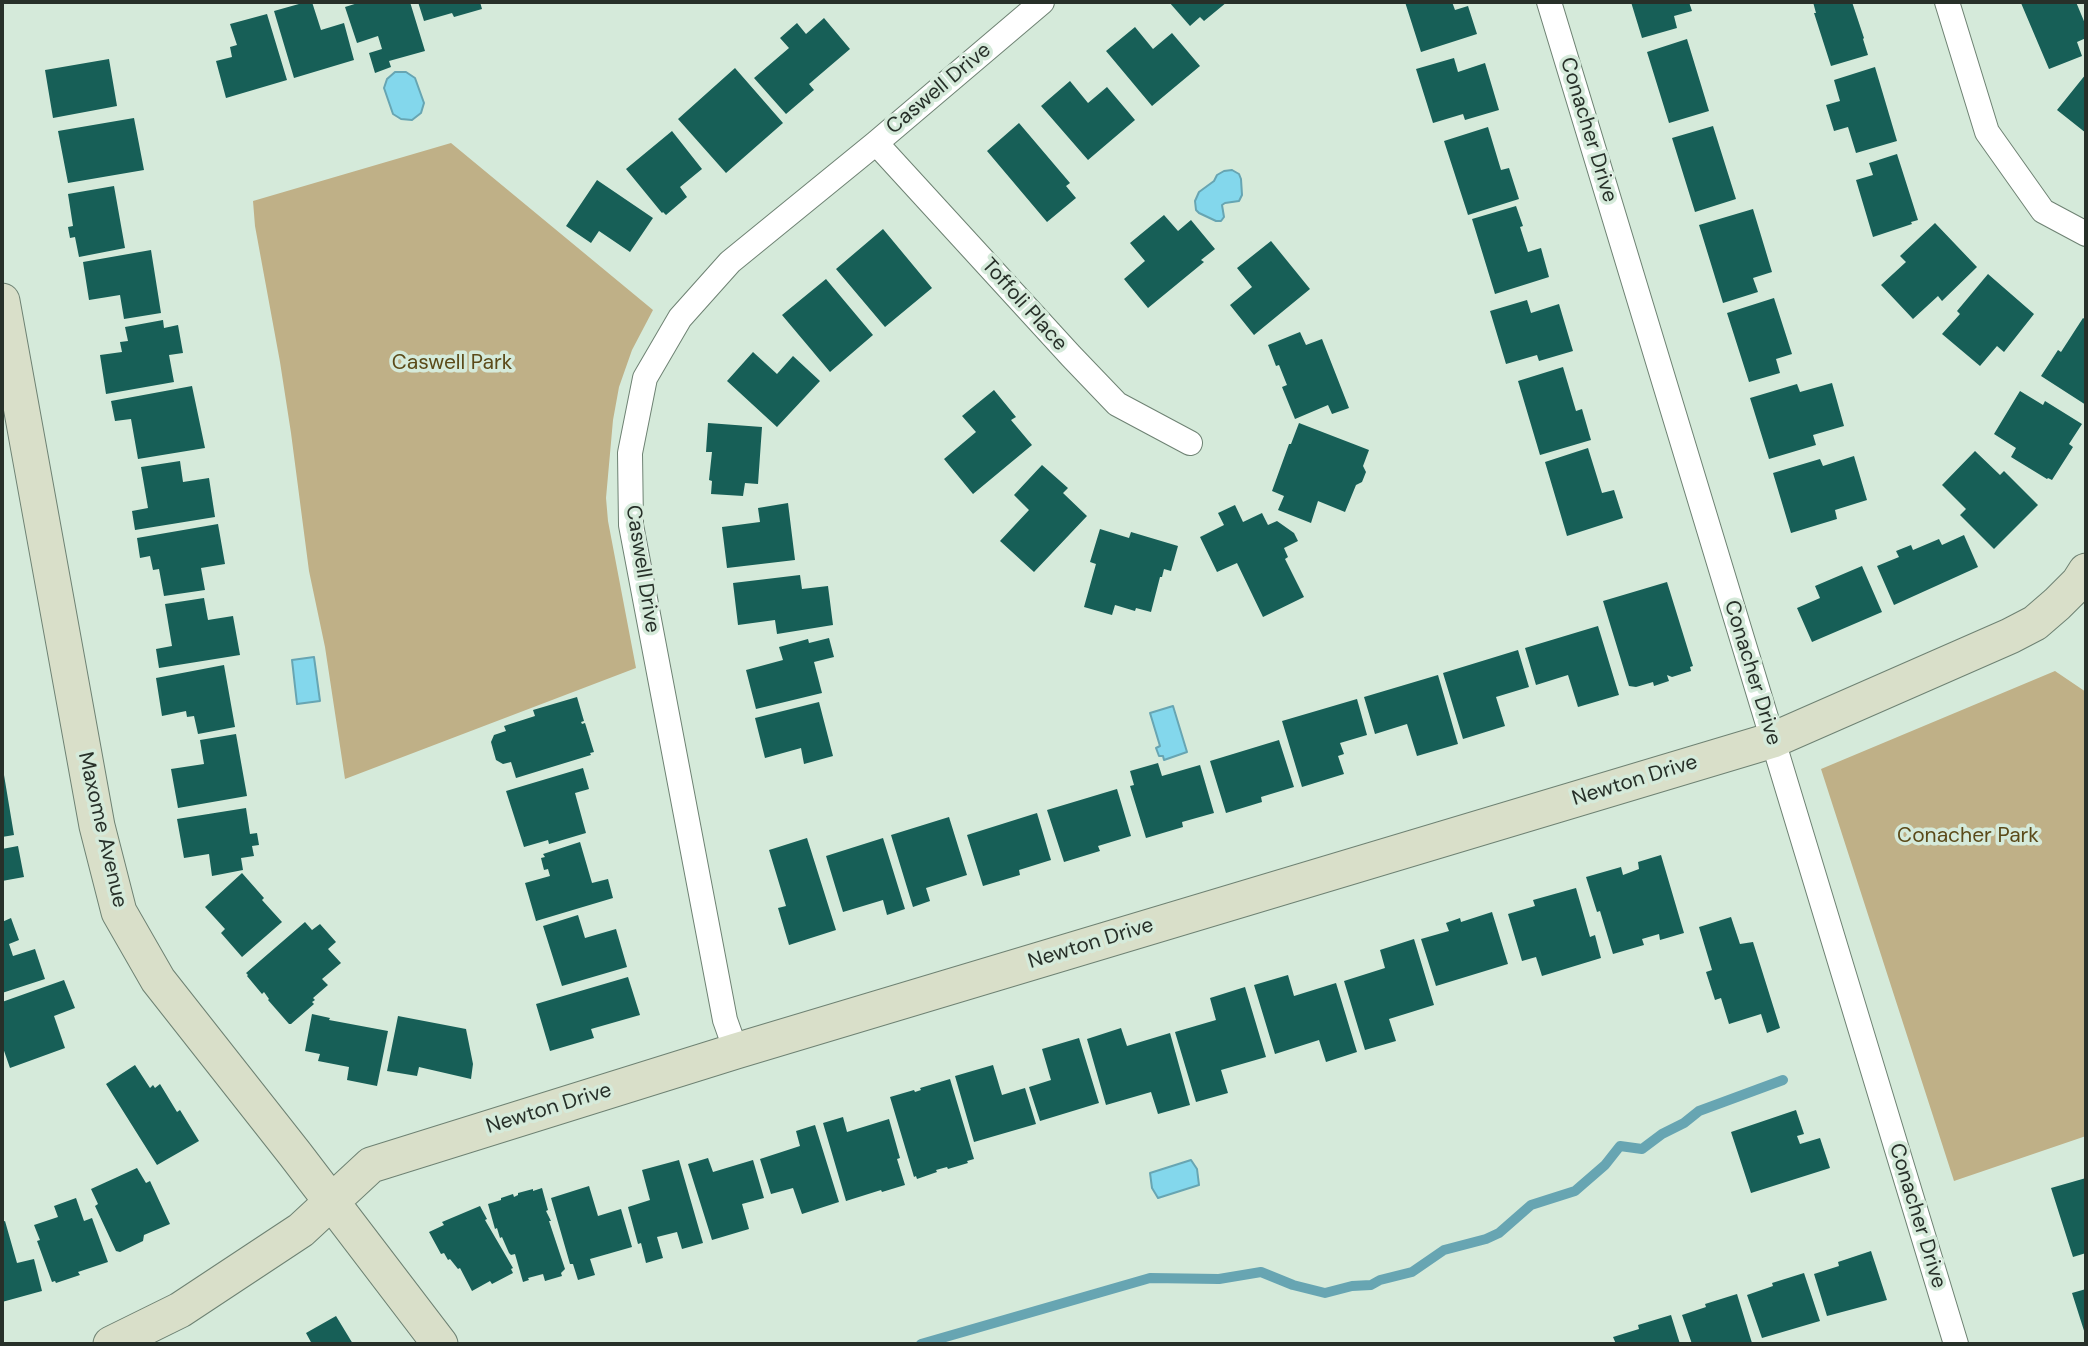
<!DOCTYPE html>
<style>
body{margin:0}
#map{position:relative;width:2088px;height:1346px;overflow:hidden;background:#d5eada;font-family:"DM Sans",sans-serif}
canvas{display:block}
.frame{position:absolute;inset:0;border:4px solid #273029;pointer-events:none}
</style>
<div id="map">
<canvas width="2088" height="1346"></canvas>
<div class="frame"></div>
</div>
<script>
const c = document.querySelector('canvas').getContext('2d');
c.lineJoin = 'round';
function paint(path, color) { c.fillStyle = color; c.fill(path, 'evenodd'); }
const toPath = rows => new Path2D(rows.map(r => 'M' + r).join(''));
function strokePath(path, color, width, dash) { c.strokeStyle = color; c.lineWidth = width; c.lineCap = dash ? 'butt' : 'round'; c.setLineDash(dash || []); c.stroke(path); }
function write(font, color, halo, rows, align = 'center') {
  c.font = font + ' "DM Sans",sans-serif'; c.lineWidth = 7; c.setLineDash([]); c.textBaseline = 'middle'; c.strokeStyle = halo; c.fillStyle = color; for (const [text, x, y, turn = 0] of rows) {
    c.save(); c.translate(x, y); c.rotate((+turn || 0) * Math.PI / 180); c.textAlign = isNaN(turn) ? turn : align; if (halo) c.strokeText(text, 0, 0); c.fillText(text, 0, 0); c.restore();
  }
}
paint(toPath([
 [451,143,653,310,632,350,619,387,613,420,606,498,608,521,636,668,345,779,325,647,309,571,291,433,280,362,255,226,253,201],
 [2055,671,2086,692,2086,1136,1954,1181,1821,769]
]), '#bfb087');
const water = toPath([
 [395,72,406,72,415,78,424,103,421,113,412,120,401,119,393,114,384,88,387,79,395,72],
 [1232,170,1239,174,1241,179,1242,195,1239,201,1225,203,1222,205,1224,217,1221,221,1216,221,1199,213,1196,210,1195,201,1199,192,1214,181,1217,175,1224,171,1232,170],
 [314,657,320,701,297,704,292,660,314,657],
 [1173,706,1187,752,1164,760,1163,756,1159,756,1156,748,1160,746,1150,713,1173,706],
 [1191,1160,1197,1169,1199,1185,1158,1198,1152,1188,1150,1173,1191,1160]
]);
paint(water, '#83d7ec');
strokePath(water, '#67a5b2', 2);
strokePath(toPath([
 [921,1344,1150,1278,1219,1279,1261,1272,1293,1285,1325,1293,1352,1286,1371,1285,1380,1280,1412,1272,1444,1250,1486,1239,1499,1233,1531,1205,1575,1191,1605,1165,1620,1146,1642,1149,1662,1134,1684,1123,1699,1111,1783,1080]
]), '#67a5b2', 10);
paint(toPath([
 [306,2,312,2,321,30,344,23,354,60,294,78,274,11],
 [361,2,410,2,425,51,389,61,391,67,375,73,369,53,382,49,378,36,357,43,345,7],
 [418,2,480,2,482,9,454,17,452,13,424,21],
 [1169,2,1227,2,1204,21,1200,17,1190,26],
 [1405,2,1452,2,1455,10,1468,6,1477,34,1421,52],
 [1631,2,1689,2,1692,11,1674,16,1677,28,1642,38],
 [1813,2,1852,2,1864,38,1863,39,1868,55,1831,66,1814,13,1816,13],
 [2024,2,2076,2,2086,26,2086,38,2077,42,2082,56,2049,69,2021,3],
 [267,14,287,80,226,98,216,61,232,57,230,47,237,45,230,24],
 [824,18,850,49,809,84,814,90,786,114,754,78,789,48,780,38,797,23,806,34],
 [1135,27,1153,49,1172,33,1200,66,1152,106,1106,51],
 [1687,39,1709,111,1669,123,1647,52],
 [1454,58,1458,72,1485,63,1499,110,1465,120,1463,114,1433,123,1416,69],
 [109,59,117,106,53,118,45,70],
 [1875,67,1897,141,1856,153,1848,127,1834,131,1826,105,1840,101,1834,80],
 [735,68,783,123,726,173,678,119],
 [2086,74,2086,133,2057,110],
 [1070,81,1088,103,1107,87,1135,120,1088,160,1041,106],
 [134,118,144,170,68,183,58,131],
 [1019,123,1070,183,1066,186,1076,198,1047,222,987,151],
 [1713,126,1736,199,1695,212,1672,138],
 [1488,127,1501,170,1509,168,1519,199,1468,215,1444,141],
 [672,131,702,169,680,187,687,197,666,215,663,212,662,213,626,169],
 [1897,154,1918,220,1911,222,1912,224,1873,237,1856,180,1873,175,1869,163],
 [597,180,653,218,630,252,599,231,591,243,566,226],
 [114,186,125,248,79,257,75,237,70,238,68,227,73,226,68,194],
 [1516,206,1523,226,1520,227,1528,252,1541,248,1549,277,1495,294,1472,219],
 [1753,209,1772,272,1753,278,1758,292,1723,303,1699,225],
 [1164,215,1178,231,1191,220,1215,249,1201,260,1204,262,1148,308,1124,279,1145,261,1130,243],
 [1935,223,1977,267,1942,301,1938,296,1913,319,1881,285,1906,262,1900,256],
 [883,229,932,288,885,327,836,269],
 [1271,241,1310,289,1254,335,1230,305,1252,287,1237,268],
 [151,250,161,313,124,319,120,295,89,300,83,262],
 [1988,274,2034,314,2004,352,1997,346,1980,366,1942,334,1960,314,1957,311],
 [826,279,873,335,830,372,782,315],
 [1774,298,1792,354,1776,359,1780,373,1749,382,1727,313],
 [1527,300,1531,313,1559,304,1573,351,1539,361,1537,355,1506,364,1490,311],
 [2083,318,2086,320,2086,405,2041,376,2058,350,2061,352],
 [163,320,164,328,178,325,183,353,169,355,174,382,106,394,100,355,122,352,120,342,128,341,125,327],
 [1300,332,1306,345,1322,339,1349,408,1332,414,1328,405,1295,419,1282,387,1287,385,1279,365,1276,366,1268,345],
 [753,352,777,374,793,356,820,381,777,427,727,381],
 [1563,367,1576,411,1582,409,1591,440,1540,455,1518,381],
 [1832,383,1844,426,1813,435,1816,445,1769,459,1750,398,1797,384,1800,392],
 [192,386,205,448,138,459,131,419,115,421,111,401],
 [994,390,1016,417,1011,420,1032,445,973,494,944,459,976,432,962,416],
 [2020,391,2043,405,2045,401,2082,424,2069,444,2073,447,2052,480,2048,478,2047,479,2011,457,2016,448,1994,434],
 [708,423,762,427,758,484,745,483,743,496,711,494,712,481,709,480,712,452,706,452],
 [1299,423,1369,450,1363,466,1366,472,1362,482,1356,485,1345,512,1318,501,1311,523,1278,510,1284,496,1272,491,1289,444,1291,444],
 [1588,448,1602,493,1614,490,1623,518,1567,536,1545,462],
 [1975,451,2000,475,2004,471,2038,505,1994,549,1960,515,1966,509,1942,485],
 [1854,456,1867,500,1835,510,1837,519,1791,533,1773,473,1820,459,1823,466],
 [180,461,183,482,209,478,215,517,135,530,132,511,148,508,141,467],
 [1042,465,1068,488,1063,493,1087,516,1034,572,1000,541,1029,510,1014,495],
 [788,503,795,560,727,568,722,527,760,522,758,508],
 [1235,505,1243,522,1262,513,1268,525,1277,521,1294,533,1298,541,1284,548,1288,557,1285,559,1304,597,1263,617,1237,563,1217,572,1200,537,1224,525,1218,513],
 [218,524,225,564,201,568,205,590,164,596,159,569,153,570,150,556,140,558,137,538],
 [1100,529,1129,538,1131,532,1178,546,1171,571,1164,569,1162,577,1160,577,1151,612,1136,608,1135,611,1115,605,1112,615,1084,607,1096,564,1090,562],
 [1964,535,1978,567,1894,605,1877,566,1899,557,1896,551,1911,545,1913,550,1939,539,1942,545],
 [1862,566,1882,612,1812,642,1797,608,1820,598,1815,586],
 [800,575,802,589,828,586,833,625,777,634,775,620,738,625,733,583],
 [1667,582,1693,666,1690,667,1691,671,1672,677,1667,675,1669,681,1654,686,1653,682,1636,687,1629,686,1603,601],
 [204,598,208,620,233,616,240,655,159,668,156,649,172,646,165,604],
 [1598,626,1619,695,1578,707,1568,675,1536,685,1525,648],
 [829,638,834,657,814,662,822,693,756,709,746,670,783,660,779,647,808,639,809,643],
 [1518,650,1529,687,1496,697,1505,726,1463,739,1443,673],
 [224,665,235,727,198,734,194,716,187,717,186,711,162,716,156,678],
 [1438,675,1458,744,1417,756,1407,724,1375,734,1364,697],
 [577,697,584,721,581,722,582,724,585,723,594,752,590,753,591,755,516,778,511,762,503,764,496,760,491,742,494,735,506,731,504,726,535,716,533,710],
 [1357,699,1367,735,1340,743,1344,754,1338,756,1344,774,1302,787,1282,721],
 [819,702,833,756,804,764,801,748,765,758,755,718],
 [236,734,247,796,178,808,171,769,204,764,200,740],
 [1279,740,1294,787,1261,797,1262,802,1226,813,1210,761],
 [1158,763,1162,776,1200,765,1214,813,1182,822,1183,827,1146,838,1130,786,1134,785,1130,771],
 [583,768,589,789,575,793,586,833,549,844,548,840,524,847,506,791],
 [2,775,4,775,14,835,2,837],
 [1117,789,1131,836,1098,846,1100,851,1064,862,1047,810],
 [246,808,250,834,257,833,259,845,252,846,254,856,241,858,243,870,212,876,209,854,184,858,177,819],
 [1037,813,1051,860,1019,870,1020,875,983,886,967,835],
 [949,817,967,875,926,888,930,901,913,907,891,835],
 [807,838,836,930,789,945,778,908,786,906,769,850],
 [883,838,905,909,887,915,883,900,843,912,826,856],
 [580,842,592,883,608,879,613,898,536,921,525,883,550,876,548,869,544,870,541,858,545,857,543,854],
 [18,846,24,877,2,881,2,849],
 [1661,855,1684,933,1660,940,1659,934,1642,939,1644,945,1613,954,1600,911,1597,912,1586,877,1621,867,1623,875,1639,869,1638,862],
 [242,873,264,898,262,900,282,922,242,957,221,933,225,929,205,907],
 [1576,888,1590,937,1595,935,1601,958,1542,976,1536,957,1522,961,1508,914,1535,906,1533,900],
 [1492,912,1508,964,1436,986,1421,939,1449,931,1446,923,1460,918,1461,922],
 [578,915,585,938,616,929,627,967,562,986,543,926],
 [1731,917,1740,944,1753,942,1780,1028,1767,1033,1761,1014,1729,1024,1721,998,1715,1000,1706,972,1712,970,1699,927],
 [11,918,19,940,9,944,13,956,35,949,45,979,2,993,2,922],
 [305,922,312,930,320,924,336,942,328,949,341,963,322,979,328,985,313,998,315,1000,312,1002,314,1004,291,1024,289,1024,268,1000,269,999,264,992,262,994,247,976,248,975,246,973],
 [1414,939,1434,1005,1389,1019,1396,1041,1365,1050,1344,981,1385,968,1380,950],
 [1288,975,1294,996,1336,983,1357,1052,1326,1062,1319,1040,1275,1054,1254,985],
 [628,977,640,1015,591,1029,594,1038,550,1051,536,1004],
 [64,980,75,1008,54,1016,65,1048,10,1068,2,1045,2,1002],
 [1245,987,1266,1057,1221,1070,1228,1093,1196,1102,1175,1032,1216,1020,1210,998],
 [312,1014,330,1018,329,1020,388,1031,377,1086,347,1080,349,1067,318,1061,320,1054,305,1051],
 [398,1016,466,1029,473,1064,471,1079,419,1067,417,1076,387,1071],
 [1121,1028,1127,1046,1170,1033,1190,1105,1158,1114,1151,1092,1106,1105,1087,1039],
 [1079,1038,1099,1103,1040,1121,1029,1087,1051,1080,1042,1049],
 [135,1065,150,1088,153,1085,155,1088,160,1084,177,1112,180,1110,199,1141,157,1165,106,1084],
 [993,1065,1002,1095,1025,1088,1036,1124,974,1142,955,1076],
 [950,1079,974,1159,967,1161,968,1163,948,1169,947,1167,936,1170,937,1172,917,1179,916,1176,914,1177,890,1097,914,1090,915,1092,921,1090,920,1088],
 [1796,1110,1804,1134,1797,1136,1800,1144,1820,1138,1830,1168,1751,1193,1731,1132],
 [843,1117,847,1132,889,1119,900,1158,897,1159,905,1185,882,1192,881,1190,846,1201,823,1123],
 [815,1125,839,1202,802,1214,793,1188,771,1194,760,1159,800,1146,796,1131],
 [708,1158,713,1172,753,1160,764,1198,742,1204,749,1229,712,1240,688,1164],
 [679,1160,703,1243,682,1249,677,1232,657,1237,663,1258,646,1263,641,1243,638,1244,628,1207,650,1200,642,1170],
 [137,1168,146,1183,150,1181,170,1224,144,1235,143,1241,120,1252,116,1251,95,1206,98,1204,91,1189],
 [2086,1178,2086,1253,2073,1257,2051,1188],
 [589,1186,598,1216,621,1209,632,1247,590,1259,595,1275,578,1280,573,1264,570,1264,551,1198],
 [542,1188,548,1210,546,1211,551,1221,549,1221,565,1269,561,1273,562,1276,545,1281,543,1274,528,1278,529,1280,523,1282,515,1254,511,1255,509,1253,502,1237,500,1238,497,1228,495,1229,488,1204,501,1200,501,1198,513,1194,514,1197,518,1195,518,1193,533,1189,533,1191],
 [76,1198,84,1221,92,1218,108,1262,78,1272,80,1275,56,1283,55,1281,52,1282,37,1241,40,1240,34,1225,58,1217,54,1206],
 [480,1206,487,1219,485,1220,513,1268,511,1269,513,1273,492,1284,490,1281,472,1291,460,1268,458,1269,450,1259,448,1260,444,1253,441,1254,429,1232,444,1225,442,1222],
 [5,1221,17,1263,34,1259,42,1291,2,1302,2,1222],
 [1871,1251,1887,1300,1827,1316,1814,1274,1839,1266,1838,1262],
 [1804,1273,1820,1321,1762,1338,1747,1295,1773,1286,1772,1283],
 [2086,1289,2086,1337,2072,1293],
 [1737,1294,1752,1343,1692,1344,1682,1315,1706,1307,1705,1304],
 [1671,1315,1680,1344,1616,1344,1613,1337,1639,1329,1638,1325],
 [336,1316,353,1344,312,1344,306,1333]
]), '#175f57');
const street = toPath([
 [1549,2,1956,1344],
 [1947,2,1987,132,2043,211,2086,234],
 [876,143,1071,356,1117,404,1190,443],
 [736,1051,725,1020,631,525,630,453,645,378,680,318,730,262,876,143,1042,2]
]);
const secondary = toPath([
 [2,301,97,826,119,912,158,980,295,1154,440,1344],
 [111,1344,180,1310,301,1230,371,1165,736,1051,1773,740,2010,636,2035,623,2057,604,2079,582,2086,571]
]);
strokePath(street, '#6e8273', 26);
strokePath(secondary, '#6e8273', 37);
strokePath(street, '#fff', 24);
strokePath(secondary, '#d9dfc9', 35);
write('21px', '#273029', '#d5eada', [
 ["Caswell Drive",939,89,-40],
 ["Conacher Drive",1588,130,73],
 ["Toffoli Place",1024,305,48],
 ["Caswell Drive",642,569,81],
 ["Conacher Drive",1752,673,73],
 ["Newton Drive",1635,781,-17],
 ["Maxome Avenue",102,830,77],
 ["Newton Drive",1091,944,-17],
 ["Newton Drive",549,1109,-17],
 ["Conacher Drive",1917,1216,73]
]);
write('21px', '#5b4a19', '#d5eada', [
 ["Caswell Park",452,363],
 ["Conacher Park",1968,836]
]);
</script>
